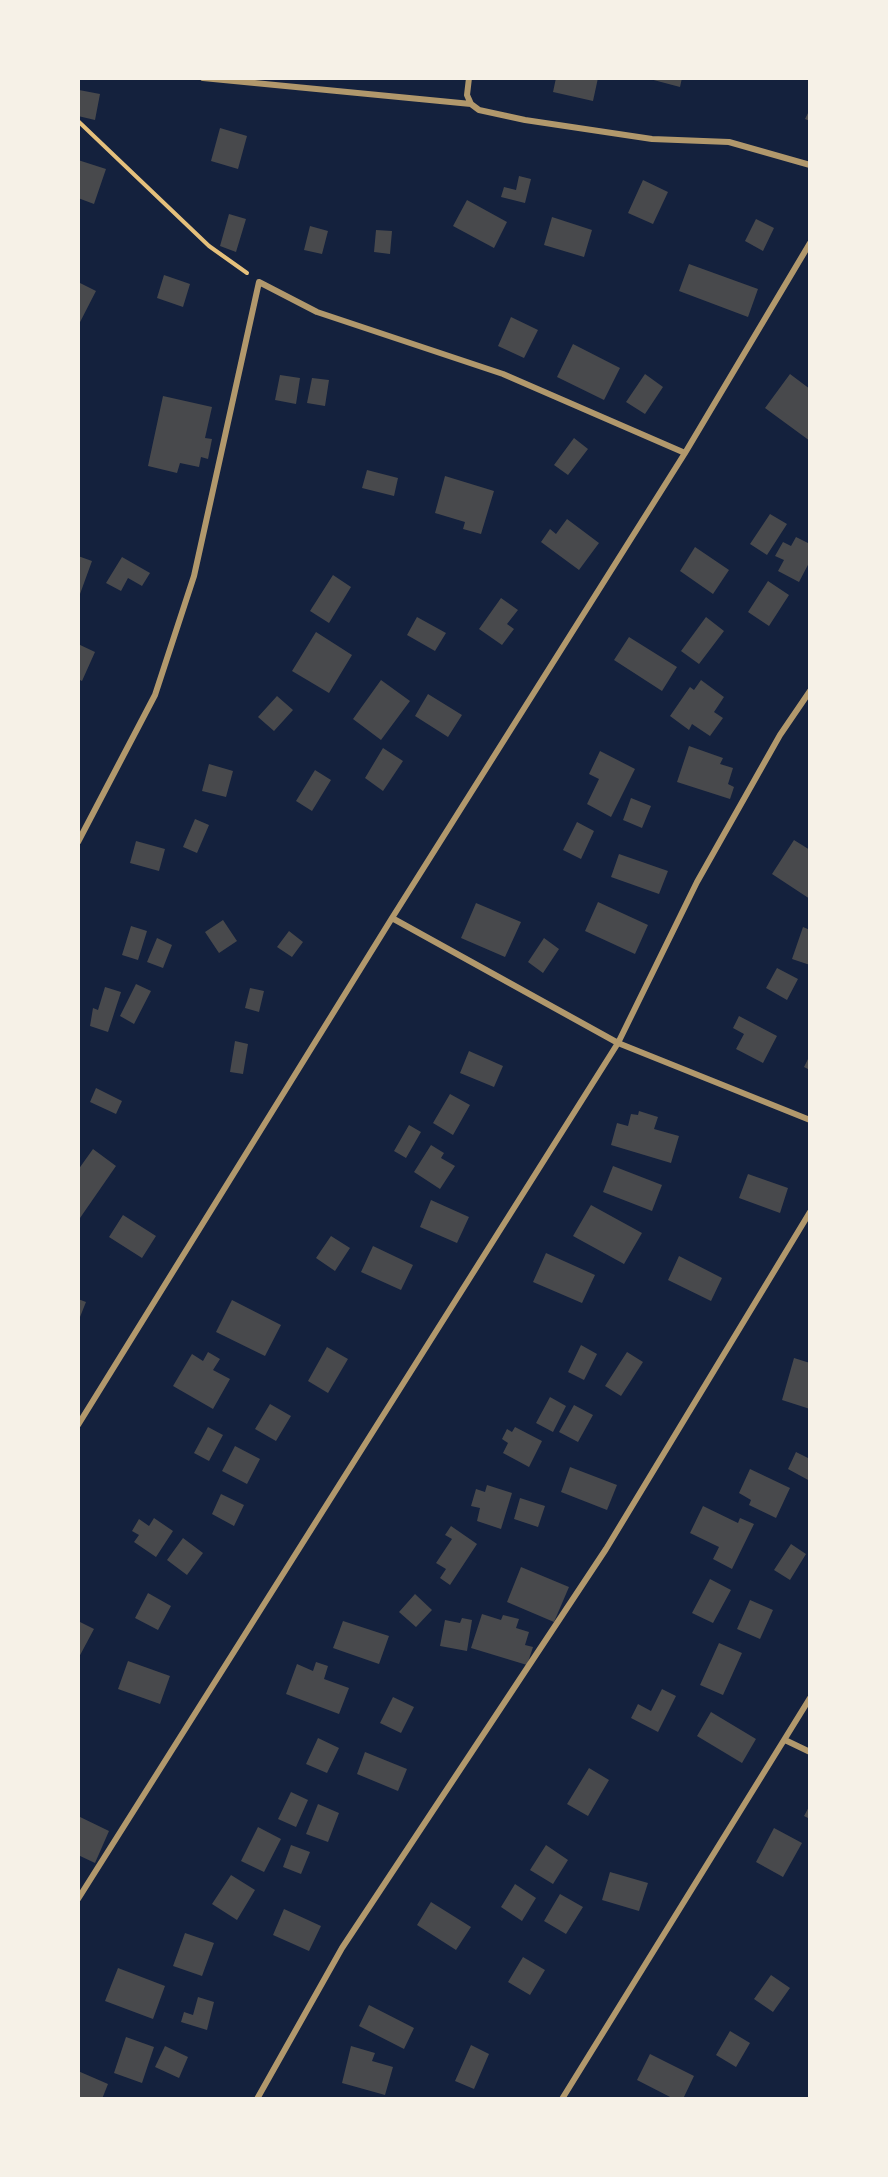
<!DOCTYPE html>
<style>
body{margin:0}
#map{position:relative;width:888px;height:2177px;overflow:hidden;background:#14213d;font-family:"PT Sans Narrow",sans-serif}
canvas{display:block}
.frame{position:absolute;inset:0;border:80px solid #f6f1e7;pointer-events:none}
</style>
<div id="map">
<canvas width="888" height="2177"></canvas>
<div class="frame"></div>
</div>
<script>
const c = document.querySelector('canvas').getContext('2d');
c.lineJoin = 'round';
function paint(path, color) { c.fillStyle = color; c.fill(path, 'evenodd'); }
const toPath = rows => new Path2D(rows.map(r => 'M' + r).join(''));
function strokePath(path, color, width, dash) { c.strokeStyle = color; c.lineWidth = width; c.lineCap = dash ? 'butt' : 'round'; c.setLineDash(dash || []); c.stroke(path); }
paint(toPath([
 [556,78,598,78,593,101,553,92],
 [646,78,682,78,680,87],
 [79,90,100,94,95,120,78,116],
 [810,109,810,121,805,119],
 [220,128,247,136,238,169,211,161],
 [78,160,106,169,94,204,78,198],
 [519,176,531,179,525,203,501,197,504,187,516,190],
 [643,180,668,192,653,224,628,213],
 [467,200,507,222,494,248,453,226],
 [229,214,246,219,236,252,220,246],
 [552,217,592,230,584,257,544,245],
 [756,219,774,228,763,251,745,241],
 [310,226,328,231,322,254,304,250],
 [376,230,392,231,390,254,374,252],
 [689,264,758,289,748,317,679,291],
 [164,275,190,284,183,307,157,298],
 [78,282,96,291,78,326],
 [511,317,538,330,524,358,498,346],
 [573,344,620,368,604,400,557,377],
 [645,374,663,387,645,414,626,402],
 [790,374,810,389,810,441,765,408],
 [280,375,300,378,296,404,275,400],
 [312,378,329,380,325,406,307,403],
 [163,396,212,407,205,438,212,439,208,459,201,457,199,467,180,463,177,473,148,466],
 [574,438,588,449,568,475,554,465],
 [367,470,398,478,394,496,362,488],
 [445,476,494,491,481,534,463,529,465,522,435,513],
 [770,514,787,524,767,555,750,544],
 [567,519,599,543,579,570,541,542,550,529,556,534],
 [796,537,810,544,810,561,799,582,778,571,784,560,775,556,783,542,791,546],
 [695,547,729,570,713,594,680,571],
 [78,556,92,561,80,594,78,593],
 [122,557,150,573,142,586,128,578,121,591,106,583],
 [333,575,351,587,329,623,310,611],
 [768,581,789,595,769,626,748,612],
 [501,598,518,610,507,624,514,629,502,645,479,629],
 [417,617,446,633,435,651,407,635],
 [706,617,724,631,699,664,681,651],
 [316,632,352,655,329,693,292,671],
 [629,637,677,667,662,691,614,660],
 [78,644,95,652,82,681,78,679],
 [381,680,410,701,381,740,353,719],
 [701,680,724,697,714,712,723,718,710,736,692,724,689,730,670,716,690,687,694,690],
 [428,694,462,715,448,737,415,716],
 [277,696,293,710,274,731,258,717],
 [689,746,723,758,720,764,733,768,728,784,734,787,730,799,677,782],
 [383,748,403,761,383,791,365,778],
 [600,751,635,769,611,817,587,804,599,779,589,774],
 [209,764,233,771,226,797,202,791],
 [315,770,331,780,312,811,296,801],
 [631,798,651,806,642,828,623,820],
 [195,819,209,825,197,853,183,847],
 [577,822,594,831,581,859,563,850],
 [794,840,810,850,810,899,772,874],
 [136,841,165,849,159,871,130,863],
 [619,854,668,871,659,894,611,877],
 [598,902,648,925,635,954,585,931],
 [476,903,521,922,505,957,461,938],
 [223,920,237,941,219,953,205,932],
 [131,926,147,931,138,960,122,955],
 [803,927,810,930,810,965,792,959],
 [289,931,303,942,292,957,277,947],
 [157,938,172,945,163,968,147,962],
 [544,938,559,949,543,973,528,962],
 [777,968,798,979,787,1000,766,988],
 [136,984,151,991,134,1024,120,1016],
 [105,987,121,992,108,1032,90,1026,93,1008,98,1010],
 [250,988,264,991,259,1012,245,1008],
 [739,1016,777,1036,763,1063,736,1049,744,1034,733,1028],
 [235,1041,248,1044,243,1074,230,1072],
 [469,1051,503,1066,494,1087,460,1073],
 [810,1055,810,1070,804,1067],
 [96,1088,122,1101,116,1114,90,1102],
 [450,1094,470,1105,453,1135,433,1123],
 [639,1111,658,1117,654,1129,679,1136,671,1163,611,1145,617,1123,628,1126,631,1114,638,1115],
 [409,1125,421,1132,406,1158,394,1151],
 [431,1145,444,1153,441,1158,455,1166,440,1189,414,1172],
 [93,1149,116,1166,80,1218,78,1170],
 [613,1166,662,1185,652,1211,603,1192],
 [748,1174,788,1188,780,1213,739,1198],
 [431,1200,469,1217,457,1243,420,1227],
 [591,1205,642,1233,624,1264,573,1236],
 [123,1215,156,1236,142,1258,109,1237],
 [331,1236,350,1248,335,1271,316,1258],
 [373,1246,413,1265,401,1290,361,1272],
 [546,1253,595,1275,582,1303,533,1282],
 [679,1256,722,1278,711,1301,668,1280],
 [78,1299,86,1302,78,1322],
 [232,1300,281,1325,265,1356,216,1332],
 [581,1345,597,1354,584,1380,568,1372],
 [327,1347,348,1359,328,1393,308,1381],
 [208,1352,220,1359,213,1370,230,1379,213,1409,173,1386,192,1354,203,1361],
 [627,1352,643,1362,621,1396,605,1386],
 [794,1358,810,1363,810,1409,782,1400],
 [550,1397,566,1406,553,1432,536,1423],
 [270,1404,291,1416,276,1441,255,1429],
 [574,1405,593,1415,578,1442,559,1432],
 [208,1427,223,1435,209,1461,194,1453],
 [515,1427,542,1441,529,1467,503,1453,508,1443,502,1439,507,1429,512,1432],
 [235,1446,260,1459,247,1484,222,1471],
 [796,1452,810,1459,810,1481,788,1469],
 [570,1467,617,1485,607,1510,561,1492],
 [750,1469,790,1488,776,1518,749,1505,751,1500,739,1493],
 [487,1485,512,1493,501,1529,477,1521,480,1508,471,1506,476,1489,485,1492],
 [221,1494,244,1505,234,1526,212,1514],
 [520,1498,545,1506,538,1527,514,1519],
 [703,1506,738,1523,740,1518,754,1524,732,1569,713,1559,719,1547,690,1533],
 [154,1518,173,1531,156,1557,134,1542,139,1535,132,1531,139,1519,149,1526],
 [451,1526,477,1544,450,1585,440,1578,446,1569,436,1563,452,1539,445,1535],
 [183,1538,203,1553,187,1575,167,1560],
 [791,1544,806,1554,790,1580,774,1570],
 [521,1567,569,1587,554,1622,507,1602],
 [710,1579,731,1590,713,1623,692,1613],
 [148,1593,171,1606,158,1630,135,1618],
 [415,1594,432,1610,416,1627,399,1612],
 [750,1600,773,1610,760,1639,737,1629],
 [482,1614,501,1620,503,1615,519,1619,516,1628,529,1632,525,1645,533,1647,527,1665,471,1648],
 [462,1618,472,1620,467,1651,440,1646,445,1620,460,1623],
 [78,1621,94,1629,78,1659],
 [343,1621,389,1636,379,1664,333,1648],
 [719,1643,742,1653,723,1695,700,1685],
 [128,1661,170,1676,160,1704,118,1689],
 [316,1662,328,1666,324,1679,349,1688,339,1714,286,1694,297,1664,313,1671],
 [662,1689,676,1696,658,1732,631,1718,638,1704,651,1711],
 [393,1697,414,1707,401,1733,380,1723],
 [711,1712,756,1739,742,1763,697,1736],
 [318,1738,339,1748,327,1773,306,1764],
 [365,1752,407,1769,398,1791,357,1774],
 [589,1768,609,1780,588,1816,567,1804],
 [291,1792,308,1800,296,1827,278,1819],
 [318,1804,339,1813,328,1842,306,1834],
 [810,1805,810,1819,804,1816],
 [78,1816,109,1831,95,1863,78,1855],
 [258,1827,281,1839,264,1872,241,1861],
 [774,1828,802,1843,783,1877,756,1862],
 [291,1845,310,1852,301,1874,283,1867],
 [546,1845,568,1860,553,1884,530,1870],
 [610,1872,648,1883,639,1911,602,1900],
 [231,1875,255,1890,237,1920,212,1904],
 [515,1884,536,1898,522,1921,501,1907],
 [560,1894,583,1907,566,1934,544,1921],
 [431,1902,471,1927,456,1950,417,1925],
 [284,1909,321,1926,309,1951,273,1935],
 [185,1933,214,1943,202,1976,173,1966],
 [523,1957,545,1970,530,1995,508,1982],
 [118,1968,165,1986,153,2019,105,2001],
 [771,1975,790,1988,773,2012,754,1999],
 [198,1997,214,2002,207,2030,181,2022,184,2012,193,2015],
 [369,2005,414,2028,404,2049,359,2026],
 [730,2031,750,2043,736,2067,716,2055],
 [126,2037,154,2047,142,2083,114,2073],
 [471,2045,489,2054,474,2089,455,2081],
 [165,2046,188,2057,179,2078,155,2067],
 [351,2046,375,2053,372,2061,393,2067,385,2095,342,2083],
 [650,2054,694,2076,683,2099,674,2099,637,2080],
 [78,2071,108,2084,102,2099,78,2099]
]), '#48494c');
strokePath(toPath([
 [78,121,209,246,247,273]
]), '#e5c07b', 4);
strokePath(toPath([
 [203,78,471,104],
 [469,78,467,95,471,104,479,110,525,120,652,139,729,142,810,165],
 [78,842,155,695,194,576,259,282,317,312,503,374,685,453],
 [392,918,618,1043,810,1120],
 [78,1425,392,918,685,453,810,243],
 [785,1740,810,1752],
 [78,1899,618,1043,697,882,780,735,810,691],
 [257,2099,342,1948,606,1549,810,1212],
 [562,2099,810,1698]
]), '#b1986c', 6);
</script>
